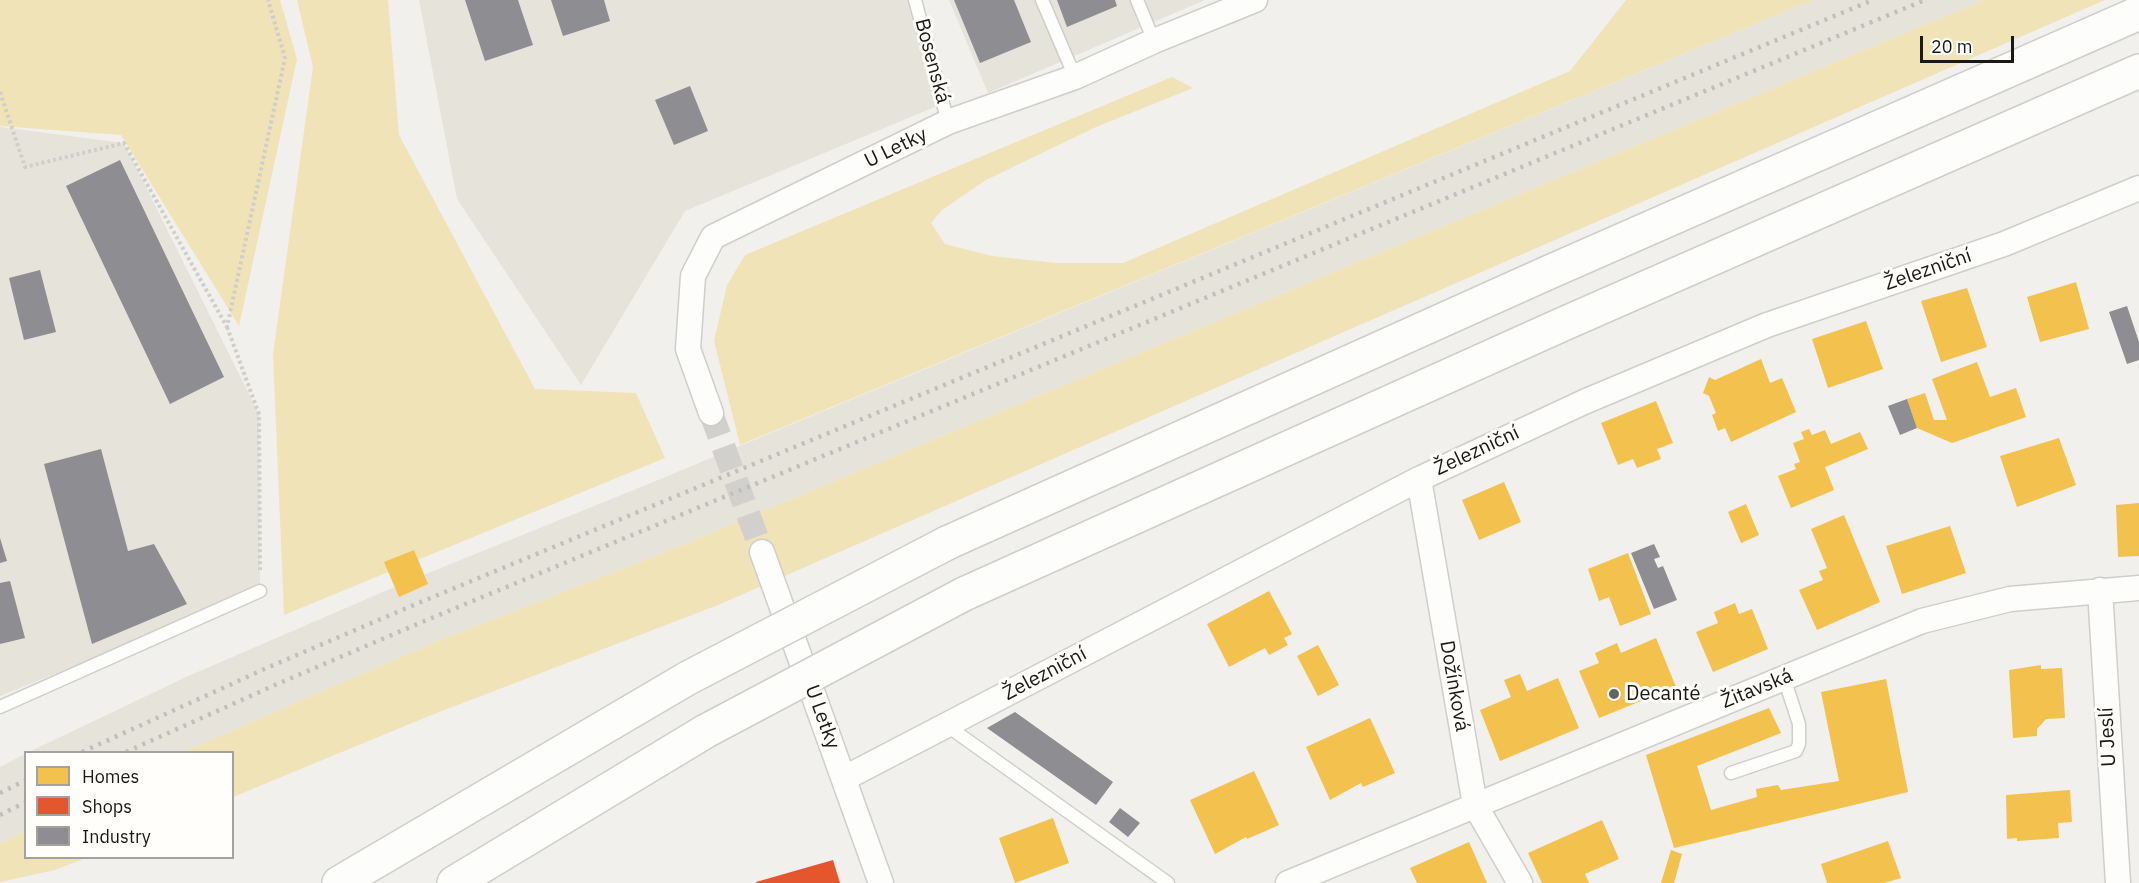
<!DOCTYPE html>
<meta charset="utf-8">
<style>
body{margin:0}
#map{position:relative;width:2139px;height:883px;overflow:hidden;background:#f1f0ec;font-family:"IBM Plex Sans",sans-serif}
canvas{display:block}
.legend{position:absolute;left:24px;top:751px;width:210px;height:108px;box-sizing:border-box;background:#fffefb;border:2px solid #a3a2a0;margin:0;padding:8px 10px;list-style:none;font-size:18px;color:#1a1917}
.legend li{display:flex;align-items:center;gap:12px;height:30px}
.legend b{width:30px;border:2px solid #a3a2a0}
.scale{position:absolute;left:1920px;top:36px;width:94px;height:27px;box-sizing:border-box;border:3px solid #1a1917;border-top:0;padding-left:8px;font-size:18px;line-height:21px;white-space:nowrap;color:#1a1917;-webkit-text-stroke:4px #fffefb;paint-order:stroke}
</style>
<div id="map">
<canvas width="2139" height="883"></canvas>
<ul class="legend">
<li><b style="height:16px;background:#f2c14e"></b>Homes</li>
<li><b style="height:16px;background:#e4572e"></b>Shops</li>
<li><b style="height:16px;background:#8d8d92"></b>Industry</li>
</ul>
<div class="scale">20 m</div>
</div>
<script>
const c = document.querySelector('canvas').getContext('2d');
c.lineJoin = 'round';
function paint(path, color) { c.fillStyle = color; c.fill(path, 'evenodd'); }
const toPath = rows => new Path2D(rows.map(r => 'M' + r).join(''));
function strokePath(path, color, width, dash) { c.strokeStyle = color; c.lineWidth = width; c.lineCap = dash ? 'butt' : 'round'; c.setLineDash(dash || []); c.stroke(path); }
function write(font, color, halo, rows, align = 'center') {
  c.font = font + ' "IBM Plex Sans",sans-serif'; c.lineWidth = 6; c.setLineDash([]); c.textBaseline = 'middle'; c.strokeStyle = halo; c.fillStyle = color; for (const [text, x, y, turn = 0] of rows) {
    c.save(); c.translate(x, y); c.rotate((+turn || 0) * Math.PI / 180); c.textAlign = isNaN(turn) ? turn : align; if (halo) c.strokeText(text, 0, 0); c.fillText(text, 0, 0); c.restore();
  }
}
paint(toPath([
 [419,0,910,0,954,99,685,211,581,385,457,199],
 [949,0,1205,0,988,93],
 [1813,0,1984,0,663,553,435,642,183,752,29,752,186,677,406,582,641,487],
 [0,127,124,143,259,414,260,591,0,696],
 [25,754,25,831,0,844,0,767]
]), '#e6e3da');
paint(toPath([
 [0,0,280,0,297,59,239,326,121,135,0,126],
 [297,0,388,0,399,135,535,389,636,393,665,458,284,615,273,354,313,67],
 [1626,0,1813,0,740,445,714,341,727,285,745,255,1172,77,1193,88,1096,127,986,180,942,210,931,223,945,244,992,256,1056,263,1123,263,1570,71],
 [1984,0,2105,0,718,605,429,716,233,797,232,752,183,752,435,642,663,553],
 [25,831,26,858,86,858,55,870,0,882,0,844]
]), '#f0e3b8');
paint(toPath([
 [2076,282,2089,329,2040,342,2027,297],
 [1967,288,1987,347,1941,362,1921,301],
 [1866,321,1883,369,1828,388,1812,339],
 [1761,359,1770,383,1782,378,1796,412,1731,442,1725,428,1718,431,1712,415,1716,413,1709,396,1703,393,1709,377,1715,380],
 [1977,362,1990,397,2016,388,2026,417,1952,443,1917,428,1907,399,1925,393,1934,420,1947,420,1932,379],
 [1656,401,1673,443,1657,449,1661,459,1637,468,1633,459,1618,465,1601,423],
 [1809,429,1812,435,1825,430,1831,444,1860,432,1868,449,1825,467,1834,490,1791,508,1778,476,1796,469,1794,464,1800,462,1793,443,1804,439,1801,432],
 [2059,438,2076,485,2017,507,2000,456],
 [1504,482,1521,522,1479,540,1462,500],
 [2139,503,2139,556,2118,557,2116,505],
 [1746,504,1759,535,1741,543,1728,512],
 [1844,515,1880,602,1817,630,1799,590,1823,580,1819,571,1827,568,1811,529],
 [1950,526,1966,573,1902,594,1886,546],
 [414,550,428,584,399,597,384,562],
 [1628,553,1651,614,1620,626,1609,597,1599,601,1588,569],
 [1269,591,1292,634,1284,638,1288,645,1269,655,1265,648,1229,667,1207,624],
 [1735,603,1739,614,1752,609,1768,649,1713,672,1696,632,1718,623,1714,612],
 [1656,638,1676,687,1599,718,1579,671,1599,663,1595,653,1617,643,1621,653],
 [1318,645,1339,685,1318,696,1297,656],
 [2041,665,2041,669,2062,668,2065,718,2046,719,2037,729,2037,736,2013,738,2009,670],
 [1520,674,1527,691,1558,678,1579,728,1500,761,1480,710,1511,697,1504,680],
 [1886,679,1908,792,1674,848,1646,755,1769,708,1781,733,1697,766,1711,810,1757,797,1756,789,1778,785,1781,790,1839,781,1821,692],
 [1370,718,1395,773,1363,787,1361,783,1330,800,1306,747],
 [1254,771,1279,825,1247,839,1246,837,1215,854,1190,800],
 [2070,790,2072,822,2058,823,2059,838,2017,841,2017,838,2007,839,2006,795],
 [1053,818,1069,863,1015,883,999,838],
 [1602,820,1619,859,1585,874,1589,883,1542,883,1528,853],
 [1888,841,1901,878,1884,883,1827,883,1821,864],
 [1469,842,1487,883,1417,883,1410,868],
 [1671,850,1682,854,1674,883,1661,883]
]), '#f2c14e');
paint(toPath([
 [833,860,840,883,756,883,756,882]
]), '#e4572e');
paint(toPath([
 [465,0,518,0,533,45,485,61],
 [551,0,604,0,610,21,563,36],
 [954,0,1014,0,1031,42,980,63],
 [1057,0,1115,0,1117,6,1067,27],
 [690,86,708,131,674,145,655,100],
 [120,160,224,377,170,404,66,186],
 [40,270,56,332,24,340,9,278],
 [2127,306,2139,342,2139,360,2127,364,2109,312],
 [1907,399,1917,428,1900,435,1888,406],
 [101,449,128,551,154,544,187,604,92,644,44,464],
 [0,538,7,561,0,563],
 [1654,544,1660,557,1654,559,1658,568,1663,566,1677,600,1654,609,1631,553],
 [10,581,25,638,0,644,0,583],
 [1015,712,1113,782,1096,805,987,728],
 [1120,808,1140,823,1128,837,1109,822]
]), '#8d8d92');
strokePath(toPath([
 [711,413,762,552]
]), '#d1d0cc', 24, [24, 12]);
const service = toPath([
 [915,0,948,122],
 [1042,0,1075,77],
 [1137,0,1154,41],
 [0,707,260,591],
 [946,725,1168,883],
 [1731,773,1796,751,1799,744,1799,724,1784,678]
]);
const minor = toPath([
 [711,413,688,349,693,276,713,237,948,122,1075,77,1154,41,1255,0],
 [1419,479,1475,805,1520,883],
 [762,552,881,883],
 [2100,590,2118,883],
 [845,778,1419,479,1584,402,1767,325,2004,244,2139,188],
 [1288,883,1922,621,2010,599,2139,588]
]);
const trunk = toPath([
 [947,543,1545,274,2139,13],
 [964,594,1561,325,2139,71],
 [339,883,688,678],
 [454,883,706,731]
]);
strokePath(service, '#cfcecb', 15);
strokePath(minor, '#cfcecb', 27);
strokePath(trunk, '#cfcecb', 36);
strokePath(toPath([
 [0,92,25,167,124,143,227,327,285,58,268,0],
 [227,327,259,414,260,570]
]), '#cececc', 4, [3, 3]);
strokePath(service, '#fdfdfc', 12);
strokePath(minor, '#fdfdfc', 24);
strokePath(trunk, '#fdfdfc', 33);
strokePath(toPath([
 [82,752,269,667,416,604,1873,0],
 [126,752,275,685,422,622,1925,0],
 [0,793,26,780],
 [0,815,26,802]
]), '#bfbfbe', 4.5, [3, 6]);
const trunkBridge = toPath([
 [688,678,947,543],
 [706,731,964,594]
]);
strokePath(trunkBridge, '#cfcecb', 36, []);
strokePath(trunkBridge, '#fdfdfc', 33);
for (const [x, y, r, color] of [
 [1614,694,6,"#656462"]
]) { const dot = new Path2D(); dot.arc(x, y, r, 0, 2 * Math.PI); c.fillStyle = color; c.fill(dot); strokePath(dot, '#fffefb', 2); }
write('20px', '#1a1917', '#fffefb', [
 ["Bosenská",932,61,75],
 ["U Letky",896,148,-26],
 ["Železniční",1928,270,-19],
 ["Železniční",1477,451,-25],
 ["Železniční",1045,674,-28],
 ["Dožínková",1454,686,80],
 ["Žitavská",1757,689,-22],
 ["U Letky",822,717,70],
 ["U Jeslí",2108,737,-93]
]);
write('20px', '#1a1917', '#fffefb', [
 ["Decanté",1626,694]
], 'left');
</script>
